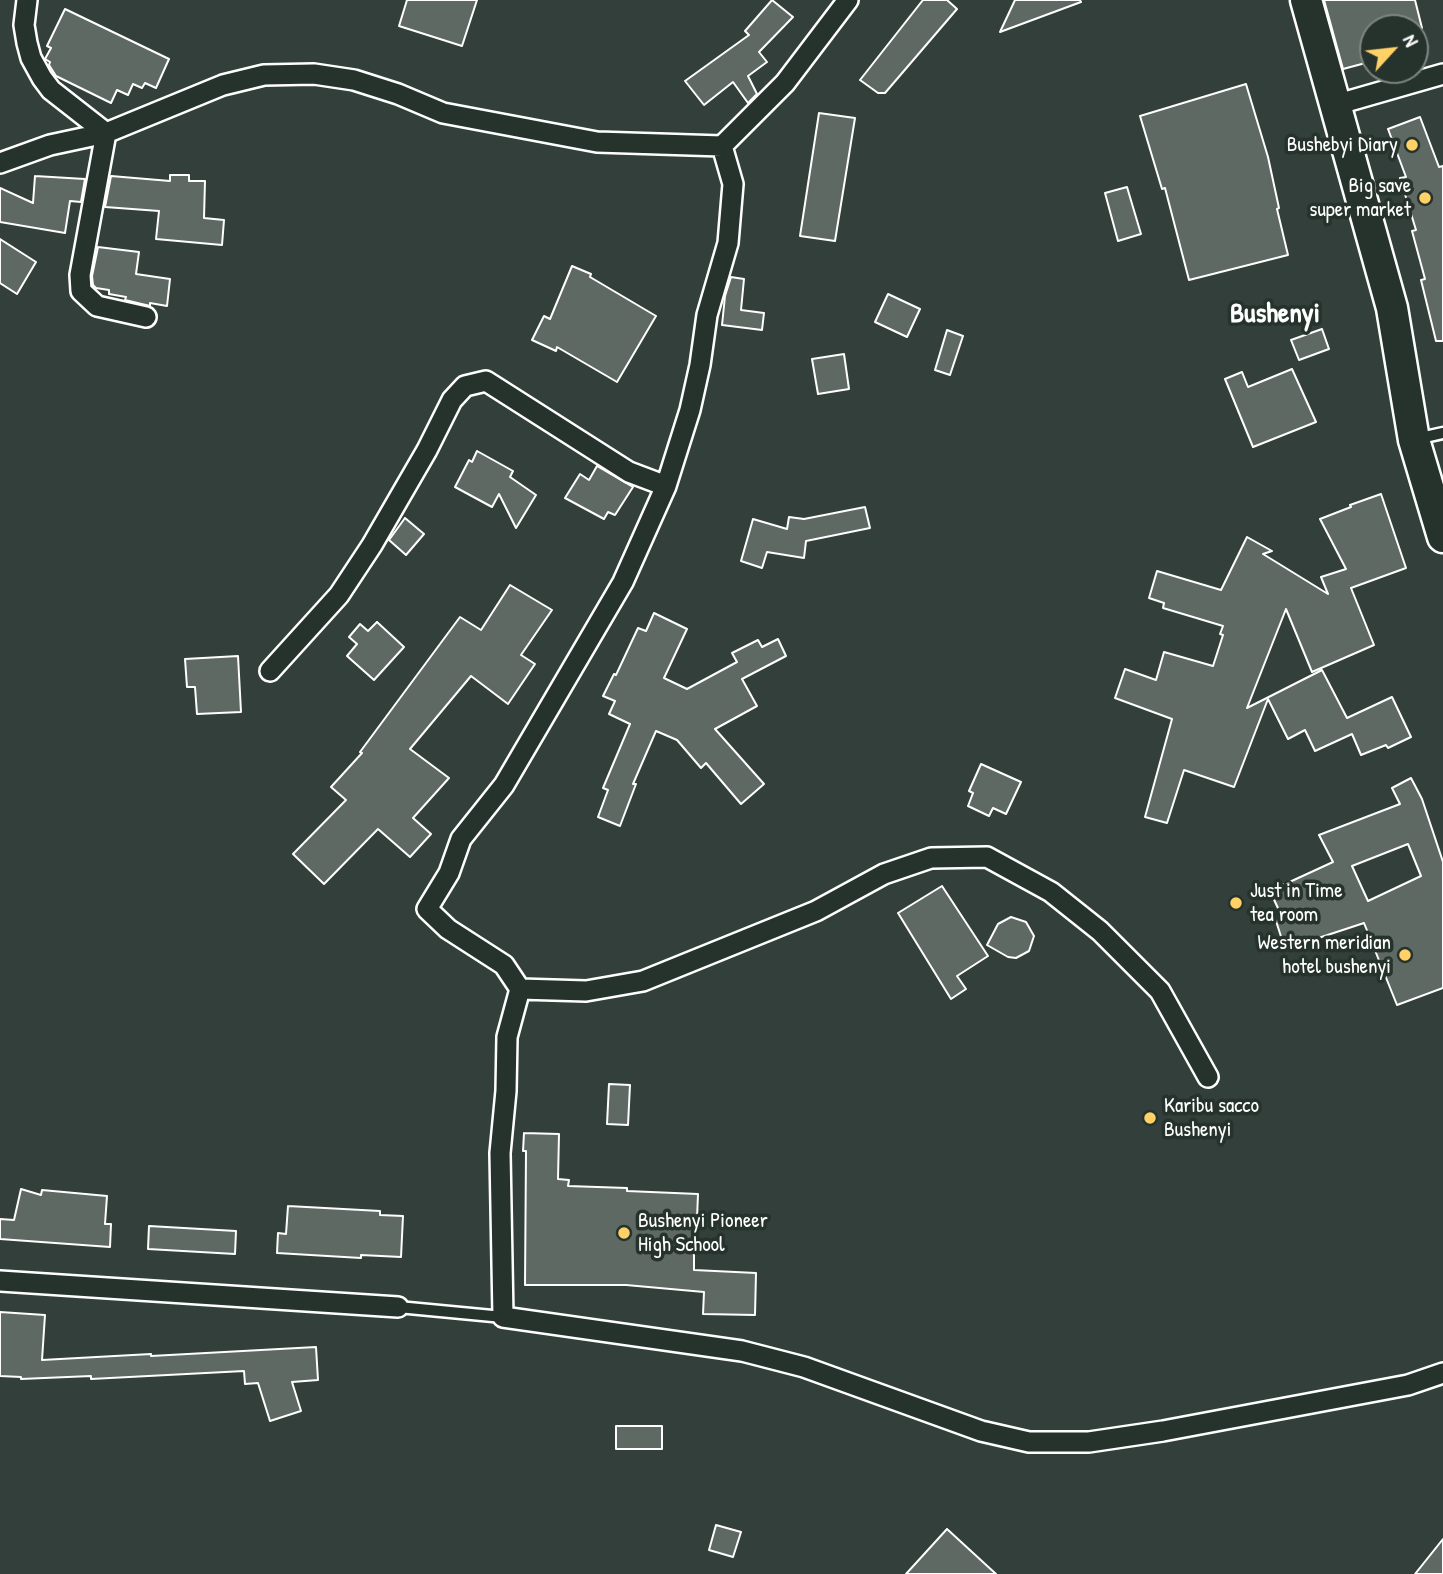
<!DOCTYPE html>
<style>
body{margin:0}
#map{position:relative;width:1443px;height:1574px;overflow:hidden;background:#333f3a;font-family:"Patrick Hand",sans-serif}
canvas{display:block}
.north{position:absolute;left:1359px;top:14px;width:70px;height:70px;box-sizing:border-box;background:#26332d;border:2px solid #7d8581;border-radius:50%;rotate:63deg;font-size:19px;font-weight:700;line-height:28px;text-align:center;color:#fff}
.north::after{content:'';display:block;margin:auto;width:24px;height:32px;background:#ffd166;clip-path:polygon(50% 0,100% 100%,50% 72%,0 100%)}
</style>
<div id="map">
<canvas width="1443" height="1574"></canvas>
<div class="north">N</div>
</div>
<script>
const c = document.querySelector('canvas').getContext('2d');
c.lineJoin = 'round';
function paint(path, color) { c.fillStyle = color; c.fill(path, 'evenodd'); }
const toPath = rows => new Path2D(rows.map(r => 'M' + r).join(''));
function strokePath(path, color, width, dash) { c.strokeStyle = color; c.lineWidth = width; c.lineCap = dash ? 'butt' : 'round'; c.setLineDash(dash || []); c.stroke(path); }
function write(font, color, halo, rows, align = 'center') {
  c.font = font + ' "Patrick Hand",sans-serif'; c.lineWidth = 7; c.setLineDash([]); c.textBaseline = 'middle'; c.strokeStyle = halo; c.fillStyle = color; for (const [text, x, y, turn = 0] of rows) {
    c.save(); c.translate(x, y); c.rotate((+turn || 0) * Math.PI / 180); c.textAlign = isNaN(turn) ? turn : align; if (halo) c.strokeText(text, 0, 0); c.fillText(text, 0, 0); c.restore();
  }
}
const building = toPath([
 [407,0,477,0,462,46,399,26,407,0],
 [772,0,793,17,759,52,767,62,748,76,757,94,748,103,733,82,704,105,685,81,749,35,745,31,772,0],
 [923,0,947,0,957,9,885,93,878,93,860,80,923,0],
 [1015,0,1080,0,1081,2,1000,32,1015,0],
 [1324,0,1415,0,1422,28,1373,28,1373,61,1343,69,1324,0],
 [65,9,169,59,156,88,145,83,142,88,133,84,128,95,117,90,111,103,56,76,49,65,50,62,45,59,51,48,47,46,65,9],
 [1246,84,1268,157,1279,208,1277,209,1288,255,1189,280,1165,188,1162,189,1140,116,1246,84],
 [819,113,855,118,835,241,800,236,819,113],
 [1420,117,1439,167,1443,166,1443,341,1436,341,1421,280,1425,279,1412,231,1416,230,1400,178,1406,177,1388,129,1420,117],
 [170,175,189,175,189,181,205,181,204,218,224,220,222,245,156,239,159,211,105,207,111,176,170,181,170,175],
 [35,176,85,179,81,202,70,201,65,233,0,222,0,188,33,203,35,176],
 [1127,187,1141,234,1118,241,1105,193,1127,187],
 [0,239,36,262,17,294,0,283,0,239],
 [98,247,139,252,136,274,170,279,167,306,150,303,150,306,125,300,126,297,109,294,109,290,96,288,93,285,92,276,98,247],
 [572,266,591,274,590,277,656,316,617,382,557,347,556,351,532,340,544,316,550,319,572,266],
 [731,277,744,279,741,310,764,313,762,330,722,325,725,296,731,277],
 [888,294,920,309,907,337,875,322,888,294],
 [1322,329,1329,349,1299,360,1291,340,1322,329],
 [947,330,963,336,950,375,935,370,947,330],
 [844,354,849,389,818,394,812,359,844,354],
 [1292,369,1316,422,1253,447,1225,379,1242,372,1248,387,1292,369],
 [477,451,513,471,510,477,536,495,516,528,499,494,492,507,455,487,469,460,472,462,477,451],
 [597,466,633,487,615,515,608,512,604,519,565,498,580,474,589,480,597,466],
 [1381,494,1406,568,1351,588,1374,645,1312,672,1286,609,1247,708,1322,670,1347,718,1392,697,1411,737,1388,748,1386,745,1361,755,1352,734,1315,751,1305,730,1288,739,1268,699,1234,787,1184,770,1167,823,1145,817,1172,719,1115,698,1125,669,1156,680,1164,652,1213,666,1223,635,1220,634,1223,626,1163,608,1164,603,1149,598,1157,571,1221,590,1247,537,1272,551,1263,554,1328,594,1321,577,1346,569,1320,519,1351,507,1350,505,1381,494],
 [865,507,870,528,806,541,804,558,767,552,762,568,741,561,753,519,787,529,789,517,804,519,865,507],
 [405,518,424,534,406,555,389,540,405,518],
 [510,585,552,610,521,655,535,664,508,704,471,676,410,749,449,778,413,818,431,834,410,857,378,829,324,884,293,854,346,800,331,787,362,753,360,752,460,617,481,630,510,585],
 [654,613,687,629,664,678,687,689,737,662,732,653,758,640,762,647,778,639,786,656,742,679,757,706,715,729,764,784,741,804,706,763,701,768,677,740,656,731,633,784,636,784,620,826,598,817,608,790,603,788,630,724,609,714,615,701,603,696,614,674,616,675,638,628,646,631,654,613],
 [377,622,404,647,374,680,347,656,357,644,349,637,360,624,368,631,377,622],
 [238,656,241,712,197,714,195,687,187,687,185,659,238,656],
 [981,764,1021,782,1006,814,993,808,989,816,968,806,973,793,969,791,981,764],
 [1411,778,1422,799,1443,862,1443,988,1397,1005,1364,923,1285,949,1276,921,1283,919,1270,891,1333,862,1319,835,1400,804,1392,788,1411,778],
 [1408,844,1421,876,1368,901,1352,866,1408,844],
 [942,886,988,956,957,976,966,989,951,999,898,913,942,886],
 [1011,917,1026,922,1034,936,1029,951,1016,958,1008,957,987,945,998,924,1011,917],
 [609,1084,630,1085,628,1125,607,1124,609,1084],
 [524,1133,559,1134,558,1179,569,1180,568,1186,627,1188,627,1191,698,1194,697,1219,694,1219,694,1270,756,1273,755,1315,703,1314,704,1292,626,1285,525,1285,526,1151,523,1151,524,1133],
 [21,1189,41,1195,42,1190,107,1196,105,1224,111,1224,110,1247,0,1239,0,1219,14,1220,21,1189],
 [288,1206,380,1211,380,1215,403,1216,401,1257,361,1255,361,1258,277,1253,278,1233,286,1234,288,1206],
 [149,1226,236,1231,235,1254,148,1249,149,1226],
 [0,1312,45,1315,42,1360,151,1354,151,1356,316,1347,318,1380,292,1382,301,1411,270,1421,258,1383,245,1384,244,1371,91,1379,91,1376,21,1379,21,1377,0,1376,0,1312],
 [616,1426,662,1426,662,1449,616,1449,616,1426],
 [716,1525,741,1532,733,1557,709,1550,716,1525],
 [947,1529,996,1574,906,1574,947,1529],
 [1443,1539,1443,1574,1415,1574,1443,1539]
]);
paint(building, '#5f6964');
strokePath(building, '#fff', 2);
const service = toPath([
 [1416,439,1443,433],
 [398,1307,503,1317]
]);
const minor = toPath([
 [27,0,24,25,27,43,31,58,42,78,51,90,106,133,80,275,81,291,97,306,146,317],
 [848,0,785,83,722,146,733,184,728,243,707,315,700,365,690,410,666,486,623,582,504,785,461,839,449,873,427,909,448,929,504,965,520,989,507,1037,506,1091,500,1153,503,1317,742,1351,804,1367,981,1431,1029,1442,1089,1442,1163,1431,1408,1385,1443,1373],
 [1335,105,1443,74],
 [0,163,50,145,106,133,223,85,264,75,314,74,354,80,398,94,443,113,597,142,722,146],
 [270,671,339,595,372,545,427,450,452,400,465,386,486,381,629,472,666,486],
 [520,989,586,991,643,981,816,911,884,874,931,858,987,857,1051,892,1100,931,1160,991,1208,1077],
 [0,1281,398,1307]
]);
const primary = toPath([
 [1306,0,1392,308,1414,440,1443,537]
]);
strokePath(service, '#fff', 15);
strokePath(minor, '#fff', 24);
strokePath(primary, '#fff', 35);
strokePath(service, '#26332d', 10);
strokePath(minor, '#26332d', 19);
strokePath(primary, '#26332d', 30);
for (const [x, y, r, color] of [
 [1412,145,7,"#ffd166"],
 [1425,198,7,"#ffd166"],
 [1236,903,7,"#ffd166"],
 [1405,955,7,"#ffd166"],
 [1150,1118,7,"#ffd166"],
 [624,1233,7,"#ffd166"]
]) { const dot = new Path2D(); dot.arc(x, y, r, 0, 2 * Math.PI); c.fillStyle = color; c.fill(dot); strokePath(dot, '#26332d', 2.5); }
write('21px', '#fff', '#26332d', [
 ["Bushebyi Diary",1398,145],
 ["Big save",1411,186],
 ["super market",1411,210],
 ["Just in Time",1250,891,"left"],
 ["tea room",1250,915,"left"],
 ["Western meridian",1391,943],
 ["hotel bushenyi",1391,967],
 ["Karibu sacco",1164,1106,"left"],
 ["Bushenyi",1164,1130,"left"],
 ["Bushenyi Pioneer",638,1221,"left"],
 ["High School",638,1245,"left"]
], 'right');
write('bold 28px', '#fff', '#26332d', [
 ["Bushenyi",1275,315]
]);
</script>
